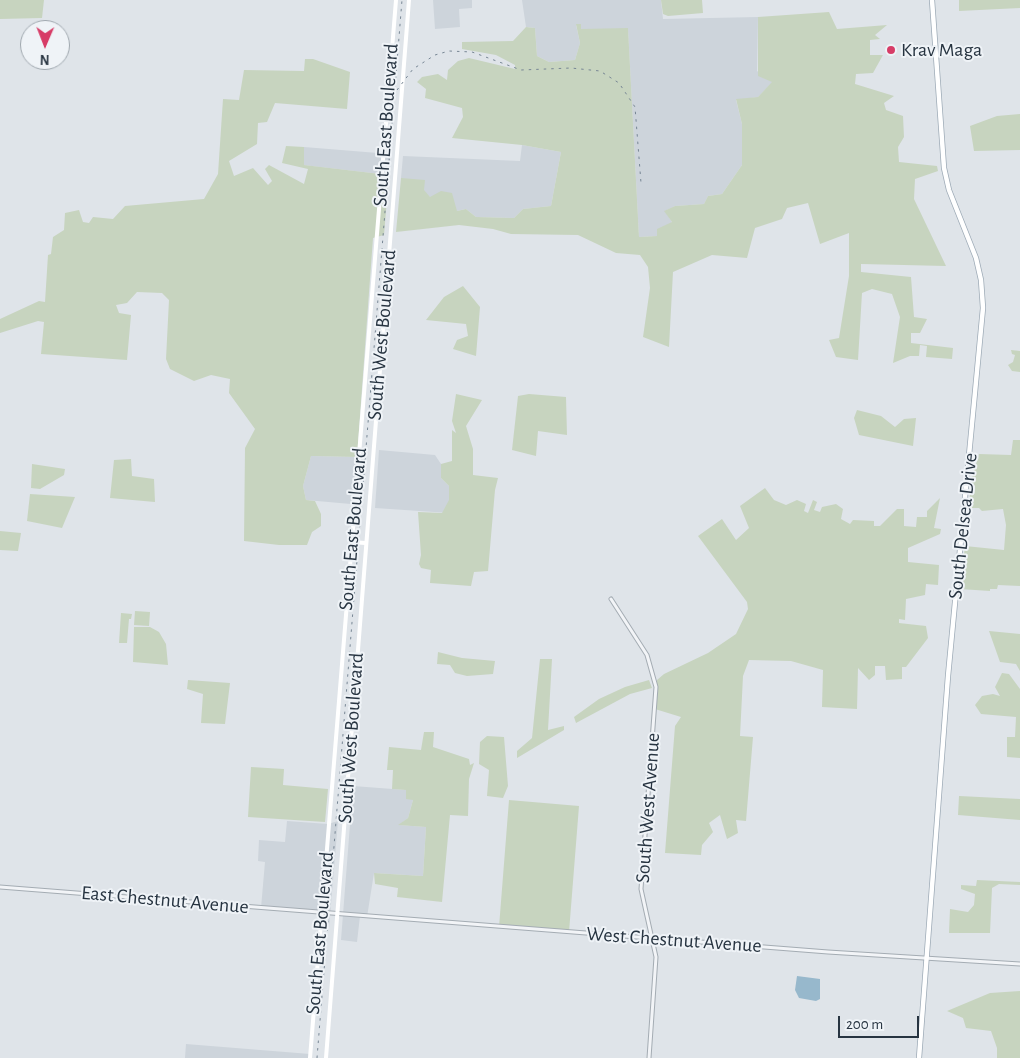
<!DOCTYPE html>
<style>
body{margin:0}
#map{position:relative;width:1020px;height:1058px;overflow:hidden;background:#dfe4e9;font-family:"Alegreya Sans",sans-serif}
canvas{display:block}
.north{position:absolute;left:20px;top:20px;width:50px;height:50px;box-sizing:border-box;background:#eff3f7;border:1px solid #9fa7ae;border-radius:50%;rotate:181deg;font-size:14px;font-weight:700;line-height:20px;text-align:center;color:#273441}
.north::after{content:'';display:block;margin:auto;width:18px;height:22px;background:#d73c67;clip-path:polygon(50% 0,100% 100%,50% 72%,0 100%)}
.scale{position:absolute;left:838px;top:1016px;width:81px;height:22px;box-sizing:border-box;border:2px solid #273441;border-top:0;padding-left:6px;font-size:15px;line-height:18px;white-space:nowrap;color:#273441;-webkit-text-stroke:4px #eff3f7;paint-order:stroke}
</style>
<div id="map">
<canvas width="1020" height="1058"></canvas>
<div class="north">N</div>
<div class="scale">200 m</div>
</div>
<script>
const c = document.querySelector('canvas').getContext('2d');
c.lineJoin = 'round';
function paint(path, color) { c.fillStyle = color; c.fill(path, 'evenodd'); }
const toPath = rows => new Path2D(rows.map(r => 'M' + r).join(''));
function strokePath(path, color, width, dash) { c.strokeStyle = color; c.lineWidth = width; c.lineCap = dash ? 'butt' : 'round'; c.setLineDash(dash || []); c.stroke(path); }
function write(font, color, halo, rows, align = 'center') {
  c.font = font + ' "Alegreya Sans",sans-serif'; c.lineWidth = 4; c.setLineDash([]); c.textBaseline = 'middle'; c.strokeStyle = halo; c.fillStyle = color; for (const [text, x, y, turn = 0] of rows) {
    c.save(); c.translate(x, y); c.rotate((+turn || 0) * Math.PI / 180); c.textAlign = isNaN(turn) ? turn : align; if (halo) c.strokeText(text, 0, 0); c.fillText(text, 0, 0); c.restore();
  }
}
paint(toPath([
 [433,0,472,0,472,8,459,9,460,27,435,29],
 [522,0,661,0,663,19,758,17,757,71,773,82,758,97,736,100,742,124,742,165,722,194,708,196,704,204,675,206,665,211,672,222,658,236,639,237,628,29,581,29,576,25,580,43,575,60,549,62,537,56,535,28,526,27],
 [522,145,561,152,551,206,523,209,514,218,476,217,466,209,457,211,430,197,401,178,403,156,520,161],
 [304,147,390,154,389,175,303,165],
 [379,450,435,455,441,464,441,478,449,486,449,513,375,508],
 [366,454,362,505,306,500,303,486,311,456,357,457],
 [353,786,406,790,413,800,408,818,399,825,426,827,423,876,374,873,367,917,360,916,357,942,341,940],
 [287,821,328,824,338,821,329,928,319,912,261,908,265,862,258,861,259,840,285,842],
 [186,1044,310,1054,310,1058,185,1058]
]), '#cdd4db');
paint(toPath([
 [0,0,44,0,42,18,0,19],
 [661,0,702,0,703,13,668,16,663,14],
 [959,0,1020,0,1020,8,959,11],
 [829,12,837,29,887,25,875,35,880,39,870,40,870,55,883,55,873,73,856,74,855,84,894,96,884,103,886,110,903,116,904,137,898,147,899,162,937,166,938,171,915,179,914,199,946,266,861,264,861,272,911,277,914,317,927,319,920,333,911,333,911,343,953,348,952,359,926,357,927,346,920,345,919,356,910,356,893,363,900,317,892,294,872,289,862,293,858,360,836,357,829,340,839,338,849,276,849,233,820,244,808,203,787,208,782,219,755,228,747,258,712,255,673,272,669,347,643,337,650,288,648,267,640,255,616,253,578,235,511,234,493,229,459,225,396,232,401,178,425,180,424,190,430,197,441,191,452,193,457,211,466,209,476,217,514,218,523,209,551,206,561,152,522,145,452,138,463,117,462,108,425,98,426,89,417,82,422,77,438,74,447,80,448,70,458,61,469,58,515,69,515,65,496,55,462,49,462,42,513,41,526,27,535,28,537,56,549,62,575,60,580,43,576,24,581,24,581,29,628,28,639,237,657,236,657,229,672,222,664,211,675,206,704,204,708,196,722,194,742,165,742,124,736,99,758,97,772,82,758,76,758,17],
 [305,59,313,59,350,72,347,109,275,103,267,122,258,123,257,144,229,161,234,176,253,168,268,185,272,181,265,169,269,165,304,184,308,169,282,163,286,146,304,147,304,165,389,175,384,235,373,238,357,457,311,456,303,486,306,500,315,501,321,514,321,526,312,532,307,545,279,545,244,541,245,448,255,429,229,393,230,379,211,375,194,381,170,369,166,359,169,300,162,293,137,292,127,303,116,305,119,313,131,315,127,360,41,354,44,322,38,321,0,333,0,319,39,301,45,302,48,255,51,254,53,237,64,230,65,213,79,210,83,222,89,223,93,217,113,219,125,206,204,199,218,174,223,99,239,100,244,70,304,71],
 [1020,114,1020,150,974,151,970,126,997,116],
 [463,286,480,307,476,356,453,349,457,340,468,336,466,324,426,320,444,297],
 [1011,350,1020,351,1020,372,1012,371,1008,365,1013,362,1015,355,1012,354],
 [456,394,482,400,466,426,473,449,473,475,498,478,495,490,488,571,474,572,471,586,430,583,431,570,421,568,419,564,421,555,418,512,442,513,449,500,449,486,441,478,441,464,452,461,452,430,456,433,452,421],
 [529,394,566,397,567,435,538,431,536,456,512,450,518,396],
 [857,410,881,416,895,427,904,419,916,418,913,446,859,435,854,418],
 [1013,440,1020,440,1020,586,998,585,997,589,990,589,990,591,960,589,965,546,1004,550,1006,525,1003,509,982,511,979,508,969,508,971,481,979,454,1011,455],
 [131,459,132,476,154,479,155,502,110,498,114,460],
 [32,464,65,469,64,475,40,489,31,488],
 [765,488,774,500,786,505,797,500,806,504,804,511,808,513,813,500,817,502,814,510,820,512,822,507,836,504,843,509,841,519,850,524,853,520,874,521,874,526,880,526,897,509,904,509,904,526,916,527,917,517,927,517,927,511,940,498,934,528,941,529,940,534,908,548,908,562,939,565,938,585,926,584,925,595,906,599,905,620,899,619,899,623,926,626,928,638,906,667,902,667,902,679,886,680,885,666,875,666,875,675,869,680,858,668,857,709,822,707,823,670,791,661,749,660,743,676,740,736,753,737,746,821,736,820,738,833,727,839,720,815,709,823,713,832,702,845,701,855,665,853,675,726,681,717,655,709,657,680,664,674,708,653,736,634,748,609,747,602,698,536,722,519,736,540,749,528,740,506],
 [30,494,75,497,62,528,27,521],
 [0,531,21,533,18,551,0,550],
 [135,611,150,612,149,626,134,625],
 [121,613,132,614,131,619,129,619,127,643,119,643],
 [134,627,150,627,159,632,166,644,168,665,133,662],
 [989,631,1020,634,1020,671,1016,664,1000,662],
 [438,652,462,658,495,661,493,674,467,676,455,673,450,665,437,664],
 [540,659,552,659,548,730,564,726,564,730,517,758,517,751,532,738],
 [1002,673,1009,674,1020,689,1020,758,1007,757,1007,737,1015,737,1016,717,981,714,975,705,982,696,993,694,1000,696,995,687],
 [188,680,230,683,225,724,201,723,203,694,187,689],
 [649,680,652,688,630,694,576,723,574,717,599,699,625,687],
 [424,732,434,732,433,747,469,759,470,765,474,763,469,779,468,816,450,815,442,902,397,897,398,888,375,884,374,873,423,876,426,827,398,825,408,818,413,800,406,799,406,790,392,789,393,770,387,770,389,747,421,750],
 [487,736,504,737,508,786,503,798,487,796,489,770,479,764,480,742],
 [251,767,284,769,283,785,328,789,325,822,248,817],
 [959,796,1020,799,1020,820,958,815],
 [509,800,579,806,569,932,499,927],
 [977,880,1020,882,1020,885,999,884,992,888,990,933,949,933,950,909,968,912,974,905,975,894,961,889,961,885,976,886],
 [1020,991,1020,1058,997,1058,997,1048,991,1031,966,1028,963,1018,947,1011,990,993]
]), '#c7d4bf');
paint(toPath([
 [797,976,820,979,820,999,816,1001,799,998,795,990]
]), '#97b8cc');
const tertiary = toPath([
 [611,599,647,655,656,687,641,889,656,957,649,1058],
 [0,887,828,952,1020,964]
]);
const primary = toPath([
 [919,1058,948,676,983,308,981,280,976,258,949,190,944,168,932,0]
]);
strokePath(tertiary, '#a4acb3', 5);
strokePath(primary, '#9daab6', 6);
strokePath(tertiary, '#f2f4f7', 3);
strokePath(toPath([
 [352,542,365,543],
 [310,1058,396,0],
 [326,1058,409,0]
]), '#fff', 4);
strokePath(primary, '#fff', 4.5);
strokePath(toPath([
 [397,90,413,69,435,55,449,51,472,52,521,70,571,68,600,71,619,83,635,107,641,183],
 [317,1058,402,0]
]), '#778694', 1, [2.5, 5]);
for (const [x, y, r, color] of [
 [891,50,5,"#d73c67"]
]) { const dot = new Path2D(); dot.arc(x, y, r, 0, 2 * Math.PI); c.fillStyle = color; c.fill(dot); strokePath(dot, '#eff3f7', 2); }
write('20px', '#273441', '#eff3f7', [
 ["Krav Maga",901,50]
], 'left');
write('20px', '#273441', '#eff3f7', [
 ["South East Boulevard",386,125,-86],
 ["South West Boulevard",382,335,-85],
 ["South Delsea Drive",963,526,-84],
 ["South East Boulevard",353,529,-85],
 ["South West Boulevard",351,738,-86],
 ["South West Avenue",648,808,-86],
 ["East Chestnut Avenue",165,900,5],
 ["South East Boulevard",320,933,-85],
 ["West Chestnut Avenue",674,940,4]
]);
</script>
